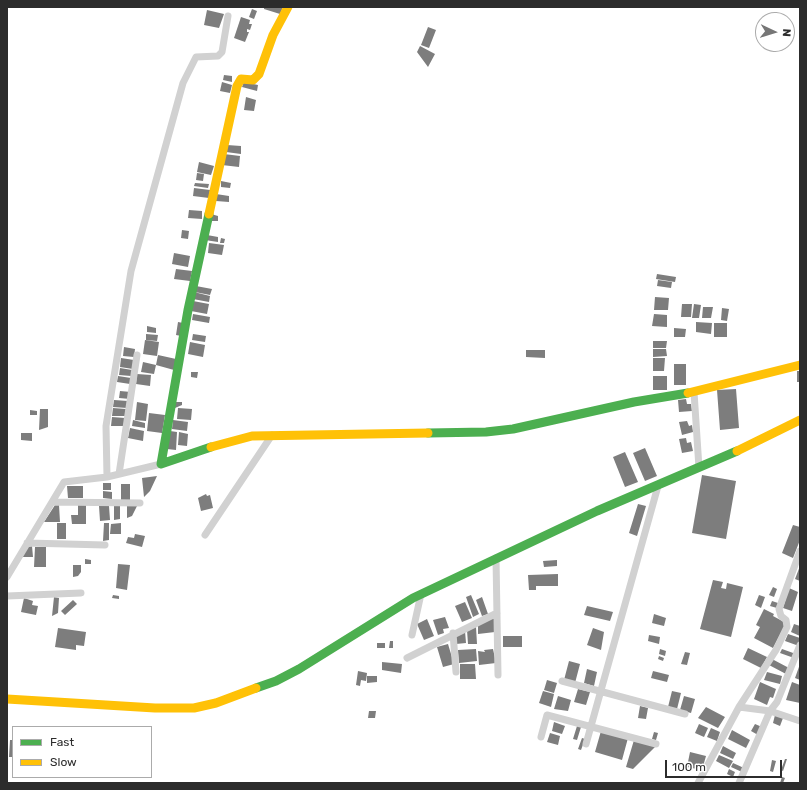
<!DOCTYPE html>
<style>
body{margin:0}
#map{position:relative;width:807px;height:790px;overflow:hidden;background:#fff;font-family:Rubik,sans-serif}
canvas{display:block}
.frame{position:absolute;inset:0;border:8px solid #2c2c2c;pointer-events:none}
.legend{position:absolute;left:12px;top:726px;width:140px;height:52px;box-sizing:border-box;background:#fff;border:1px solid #ababab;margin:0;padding:5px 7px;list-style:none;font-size:12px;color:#2c2c2c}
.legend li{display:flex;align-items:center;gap:8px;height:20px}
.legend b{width:20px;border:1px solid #ababab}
.north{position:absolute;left:755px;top:12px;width:40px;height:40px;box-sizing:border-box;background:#fff;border:1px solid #ababab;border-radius:50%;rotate:94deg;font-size:11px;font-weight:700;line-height:16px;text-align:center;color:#2c2c2c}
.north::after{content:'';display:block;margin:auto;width:14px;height:18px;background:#767676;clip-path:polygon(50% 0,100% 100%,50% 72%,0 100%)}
.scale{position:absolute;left:665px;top:760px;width:117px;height:18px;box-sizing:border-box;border:2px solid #2c2c2c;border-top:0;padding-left:5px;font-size:12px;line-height:14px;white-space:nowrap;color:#2c2c2c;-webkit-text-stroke:3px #fff;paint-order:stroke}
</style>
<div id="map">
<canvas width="807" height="790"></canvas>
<div class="frame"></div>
<ul class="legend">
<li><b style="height:5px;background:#4caf50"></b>Fast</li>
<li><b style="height:5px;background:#ffc107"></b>Slow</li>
</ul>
<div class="north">N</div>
<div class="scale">100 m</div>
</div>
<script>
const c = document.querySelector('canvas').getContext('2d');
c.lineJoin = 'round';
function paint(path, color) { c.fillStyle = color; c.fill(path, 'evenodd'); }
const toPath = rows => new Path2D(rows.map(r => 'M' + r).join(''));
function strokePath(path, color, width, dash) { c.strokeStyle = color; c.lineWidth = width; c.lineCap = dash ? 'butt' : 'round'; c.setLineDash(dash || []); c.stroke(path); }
paint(toPath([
 [264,7,283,7,280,14,264,9],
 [252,9,257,11,254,19,249,17],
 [207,10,224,14,219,28,204,25],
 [241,17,250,20,249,24,252,24,250,30,247,29,247,32,249,32,245,42,234,38],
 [428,27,436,30,429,48,421,45],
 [420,46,435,54,428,67,417,52],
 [224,75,232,76,232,82,223,80],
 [222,82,232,85,230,93,220,91],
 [244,82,258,85,257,91,242,87],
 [246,97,256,100,254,111,244,110],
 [227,145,241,146,241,154,226,152],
 [224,154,240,156,239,167,222,165],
 [199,162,214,166,211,175,197,172],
 [197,173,204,174,203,181,196,180],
 [221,181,231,183,230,188,221,187],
 [195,183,209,184,208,188,194,186],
 [194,188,210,190,209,198,193,196],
 [216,194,229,196,229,202,216,201],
 [189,210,202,211,202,219,188,218],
 [211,214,218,216,218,221,210,221],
 [182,230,189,231,188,239,181,238],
 [207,235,218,237,218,242,205,240],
 [221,238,225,239,224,243,220,243],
 [209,243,224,245,222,255,208,253],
 [174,253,190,256,188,267,172,264],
 [176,269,192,271,190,281,174,279],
 [657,274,676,277,675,282,656,279],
 [658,280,672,282,671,288,657,286],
 [196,286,212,289,210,295,195,292],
 [194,292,210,296,209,302,193,299],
 [655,297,669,298,668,310,654,310],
 [193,301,209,304,207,314,191,311],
 [682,304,692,304,691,317,681,317],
 [694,304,701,305,699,318,692,318],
 [703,307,713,307,711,318,702,318],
 [722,308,729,309,727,321,721,320],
 [193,314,210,317,209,323,192,320],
 [654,314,667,315,667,327,652,326],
 [178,322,183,323,181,336,176,335],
 [696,322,712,323,711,334,696,332],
 [714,323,727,323,727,337,714,337],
 [147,326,156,328,156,333,147,332],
 [674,328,686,329,685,337,674,337],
 [146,334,158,335,157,341,146,340],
 [193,334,206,336,205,342,192,340],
 [145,340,159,342,157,356,143,354],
 [653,341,667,341,666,348,653,348],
 [190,342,205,345,203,357,188,354],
 [124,347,135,349,134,357,123,356],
 [653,349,666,349,667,356,653,357],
 [526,350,545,350,545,358,526,357],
 [158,355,176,359,174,370,156,365],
 [121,358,134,360,133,369,120,367],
 [653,358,665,358,664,371,653,371],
 [143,362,156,365,154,374,141,372],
 [674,364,686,364,686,385,674,385],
 [120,368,132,370,131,376,119,375],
 [797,371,800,371,800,382,797,382],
 [191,372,198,372,197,378,191,377],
 [137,374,151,375,150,386,136,384],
 [118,376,131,378,130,384,117,382],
 [653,376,667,376,667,390,653,390],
 [736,389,739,428,720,430,717,390],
 [120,391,131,392,130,399,119,398],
 [686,399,687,404,691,404,692,411,679,412,678,400],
 [114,400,128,401,127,408,113,407],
 [137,402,148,404,146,421,135,420],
 [175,402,182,402,182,405,175,408],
 [113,408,126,409,125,416,112,416],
 [178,408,192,409,191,420,177,419],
 [40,409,48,409,48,427,39,430],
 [30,410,37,411,37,415,30,415],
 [149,413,165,415,162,433,147,431],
 [112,417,125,418,124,426,111,426],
 [133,420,145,423,145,428,132,426],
 [173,420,188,422,187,431,172,429],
 [687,421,689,426,692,425,693,432,682,435,679,422],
 [130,428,144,431,143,441,128,438],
 [170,431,177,432,176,450,167,449],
 [179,432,188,434,187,446,178,445],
 [21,433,32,433,32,441,21,440],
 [686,438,687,443,691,442,693,451,682,453,679,439],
 [645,448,657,476,645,481,633,453],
 [625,452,638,482,625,487,613,457],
 [702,475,736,481,726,539,692,533],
 [157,476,150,491,144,497,142,478],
 [103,483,111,483,111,490,103,490],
 [121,484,130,484,130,500,121,500],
 [67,486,83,486,83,498,68,498],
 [103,491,112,492,112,499,103,498],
 [206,494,207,496,210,495,213,508,201,511,198,498],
 [78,504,86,504,86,524,72,524,71,515,78,515],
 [138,504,132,516,127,518,127,505],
 [638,504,646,506,637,536,629,533],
 [55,505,59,505,60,522,44,522],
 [99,506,109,506,110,520,100,521],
 [114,506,120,506,120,519,114,520],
 [57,523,66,523,66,539,57,539],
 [104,523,109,523,109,540,103,541],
 [121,523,121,534,110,534,111,524],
 [793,525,800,527,800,540,793,558,782,553],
 [135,534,145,536,142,547,126,543,128,537,134,538],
 [32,546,33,557,22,557,28,547],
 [35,547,46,547,46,567,34,567],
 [85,559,91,560,91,564,85,564],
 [557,560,557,566,544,567,543,561],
 [118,564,130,565,127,590,116,588],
 [73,565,81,565,81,572,78,576,73,577],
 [800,566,800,581,795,579],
 [558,574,558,586,536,586,536,590,529,590,528,575],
 [713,580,723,582,721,588,726,589,727,583,743,587,731,637,700,629],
 [773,587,777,589,774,597,769,595],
 [789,588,798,592,792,611,783,608],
 [113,595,119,596,119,599,112,598],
 [471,595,479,614,473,617,466,597],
 [759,595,765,597,761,608,755,605],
 [54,597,59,598,58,613,52,616],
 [482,597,488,614,482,616,476,600],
 [24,598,33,601,32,605,38,606,36,615,21,612],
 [73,600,77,604,65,615,61,611],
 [772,601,778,603,777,608,770,606],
 [465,602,472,618,462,622,455,606],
 [587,606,613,612,610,621,584,615],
 [764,609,774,614,773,616,786,623,773,648,754,638,760,627,756,625],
 [654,614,666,618,664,626,652,623],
 [445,617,449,628,443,629,444,633,438,635,433,620],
 [495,618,495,632,478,634,478,626,484,621],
 [427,619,434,636,424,640,417,624],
 [794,624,800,626,800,636,791,632],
 [476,627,477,644,468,644,467,630],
 [58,628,86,632,84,646,76,645,76,650,55,647],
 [593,628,604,632,601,650,587,645],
 [465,631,466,643,456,644,456,635],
 [788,634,800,638,799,646,785,641],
 [649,635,660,637,659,644,648,641],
 [503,636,522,636,522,647,503,647],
 [390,641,393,641,393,648,389,648],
 [377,643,385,643,385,648,377,648],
 [448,644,454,664,443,667,437,647],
 [748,648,767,657,761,668,743,659],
 [476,649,477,661,459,663,458,650],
 [493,649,496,663,479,665,478,651,485,652,484,650],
 [660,649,666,651,665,656,659,654],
 [782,649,796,654,794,658,780,653],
 [685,652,690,653,687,665,681,664],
 [659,656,664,658,663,661,658,659],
 [772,659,789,668,786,674,769,665],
 [569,661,580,664,575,683,564,680],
 [382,662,402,664,401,673,382,670],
 [460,664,475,664,476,679,460,679],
 [800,664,800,680,795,678],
 [587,669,597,672,594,686,584,683],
 [358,671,367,673,366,681,361,680,360,686,356,685],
 [653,671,669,675,667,682,651,678],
 [767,672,782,676,780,684,764,680],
 [367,676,377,676,377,682,367,683],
 [547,680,557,683,554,693,544,690],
 [760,682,776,689,773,698,770,697,767,705,754,699],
 [792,682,800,685,800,703,786,700],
 [578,689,590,692,586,705,574,702],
 [543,691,554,694,551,707,539,703],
 [672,691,681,693,677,709,668,707],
 [558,696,571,700,568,711,554,709],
 [684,696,695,699,691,713,680,710],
 [640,706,648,708,646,719,638,718],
 [706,707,725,717,718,728,698,718],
 [369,711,376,711,375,718,368,718],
 [775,715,783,718,780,726,773,723],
 [554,722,565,726,562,734,552,731],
 [699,724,708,728,704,737,695,733],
 [755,724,762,727,758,735,751,731],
 [577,726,581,727,577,740,573,739],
 [711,728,720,732,717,741,707,737],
 [732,730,750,740,746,748,728,739],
 [601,731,628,738,622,760,595,752],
 [654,732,658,733,656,740,652,739],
 [550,733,560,736,558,745,547,742],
 [582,738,585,739,581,750,578,749],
 [10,740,13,740,13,757,9,757],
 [634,740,656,746,633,769,626,767],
 [723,746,736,753,733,759,720,753],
 [690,752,706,756,702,770,687,767],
 [719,755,733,761,729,768,716,761],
 [785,759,787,759,783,771,781,770],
 [772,760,776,761,773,772,770,771],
 [733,763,744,768,742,772,731,767],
 [729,769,735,772,733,777,727,774],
 [782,777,785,778,783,783,780,783]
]), '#7d7d7d');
strokePath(toPath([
 [694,392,699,468],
 [119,474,137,355],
 [107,477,106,426,131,271,183,83,196,57,218,56,222,52,228,16],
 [53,502,140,503],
 [205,535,272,435],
 [27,543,105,545],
 [496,558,498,675],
 [7,577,64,482,107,477,161,464],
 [7,596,81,593],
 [453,633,456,672],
 [412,635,421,594],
 [407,658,497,613],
 [562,681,685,714],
 [739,707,770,711,777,702,800,645],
 [541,737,547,715,656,744],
 [586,744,658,486],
 [698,783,739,707,776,650,787,627,786,620,781,616,779,609,800,551],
 [739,783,770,711,800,721]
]), '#d1d1d1', 7);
strokePath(toPath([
 [209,214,188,310,161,464,211,447],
 [428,433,486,432,513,429,634,402,688,393],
 [256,688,276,681,299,669,413,598,597,511,737,451]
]), '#4caf50', 9);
strokePath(toPath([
 [209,214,237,86,241,79,253,80,259,74,273,35,288,7],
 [688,393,800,365],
 [211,447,252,436,428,433],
 [737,451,800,420],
 [7,699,155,708,194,708,216,703,256,688]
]), '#ffc107', 9);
</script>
